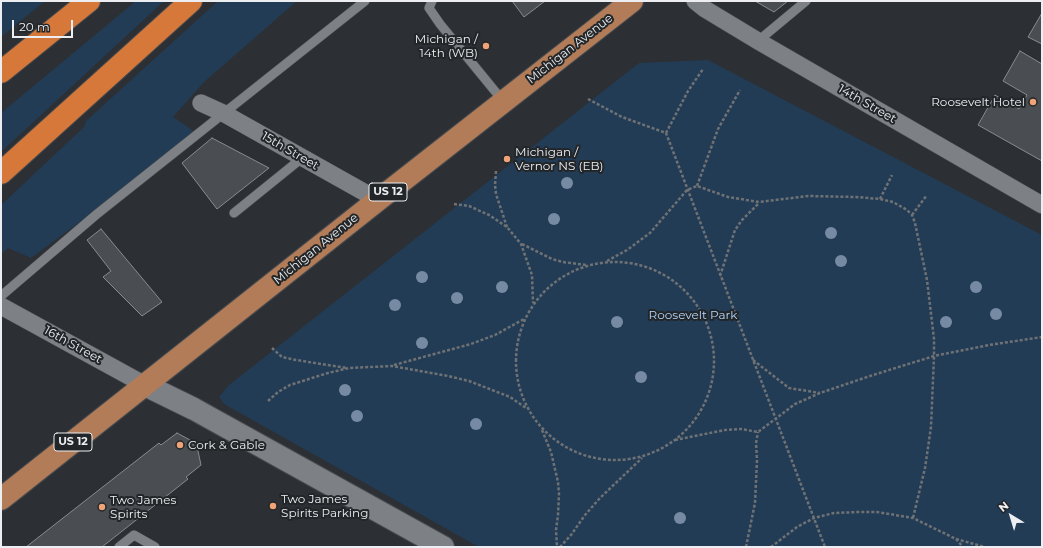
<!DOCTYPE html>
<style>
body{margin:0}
#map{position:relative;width:1043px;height:548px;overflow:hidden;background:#2c2f33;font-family:Montserrat,sans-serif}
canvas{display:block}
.frame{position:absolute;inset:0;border:2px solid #eceef1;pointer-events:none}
.north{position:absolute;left:991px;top:496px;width:40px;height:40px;-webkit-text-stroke:3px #222629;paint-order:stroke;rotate:322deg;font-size:11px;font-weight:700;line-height:16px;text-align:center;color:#eceef1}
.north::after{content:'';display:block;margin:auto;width:14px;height:18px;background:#eceef1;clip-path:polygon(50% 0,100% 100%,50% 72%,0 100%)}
.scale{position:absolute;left:12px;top:20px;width:61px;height:18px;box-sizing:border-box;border:2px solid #eceef1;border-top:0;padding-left:5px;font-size:12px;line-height:14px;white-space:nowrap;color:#eceef1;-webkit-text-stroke:3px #222629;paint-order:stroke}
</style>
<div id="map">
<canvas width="1043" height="548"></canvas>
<div class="frame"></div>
<div class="north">N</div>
<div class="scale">20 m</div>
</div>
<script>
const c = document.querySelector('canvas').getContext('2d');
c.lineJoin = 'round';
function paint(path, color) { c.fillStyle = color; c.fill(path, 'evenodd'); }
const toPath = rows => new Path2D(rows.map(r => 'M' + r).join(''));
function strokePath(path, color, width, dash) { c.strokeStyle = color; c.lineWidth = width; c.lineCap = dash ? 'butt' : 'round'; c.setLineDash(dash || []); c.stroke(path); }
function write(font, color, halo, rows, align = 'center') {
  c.font = font + ' Montserrat,sans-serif'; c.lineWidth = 4; c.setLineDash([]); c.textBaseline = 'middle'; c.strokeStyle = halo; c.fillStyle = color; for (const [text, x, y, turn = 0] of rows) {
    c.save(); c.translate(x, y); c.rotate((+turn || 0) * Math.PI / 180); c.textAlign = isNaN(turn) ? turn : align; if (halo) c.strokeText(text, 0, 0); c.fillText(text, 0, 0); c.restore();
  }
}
paint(toPath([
 [5,1,45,1,1,37,1,3],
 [136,1,164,1,1,152,1,113],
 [218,1,297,1,204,82,173,117,195,132,92,213,31,258,8,248,1,254,1,205,84,127,86,121],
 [708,60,1042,235,1042,547,479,547,240,413,224,404,219,397,229,385,639,63]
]), '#233c55');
const building = toPath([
 [512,1,545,1,524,17,512,1],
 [755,1,788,1,774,12,755,1],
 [1042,13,1042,44,1028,37,1042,13],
 [1020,51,1042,64,1042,161,978,125,995,95,1019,109,1027,95,1003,81,1020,51],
 [212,138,269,168,217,209,182,163,212,138],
 [101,229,162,302,142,316,103,277,111,271,87,240,101,229],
 [177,433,190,440,198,451,201,465,186,477,188,479,102,547,26,547,159,443,161,445,177,433]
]);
paint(building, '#4a4e52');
strokePath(building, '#888c91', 1);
const service = toPath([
 [432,1,429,8,440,24,503,101],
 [758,41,806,1],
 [234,213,302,158],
 [1,296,97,214,365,1],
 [119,547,134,535,155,547]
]);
const minor = toPath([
 [695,1,705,9,758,41,1042,205],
 [201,103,223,113,378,200],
 [1,306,145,385]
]);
const tertiary = toPath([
 [145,385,194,409,443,547]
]);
const primary = toPath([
 [1,499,378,200,632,1]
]);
const motorway = toPath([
 [1,72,89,1],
 [1,173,191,1]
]);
strokePath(service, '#484b4e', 10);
strokePath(minor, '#484b4e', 18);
strokePath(tertiary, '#484b4e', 24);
strokePath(primary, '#484b4e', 24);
strokePath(motorway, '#484b4e', 24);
strokePath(toPath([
 [588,99,622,117,666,133,825,547],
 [666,133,688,91,703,69],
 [496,171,495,185,496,194,507,227],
 [697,186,718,129,740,90],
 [880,199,892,175],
 [454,204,469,206,489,215,507,227,521,244,532,275,533,303],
 [912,215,927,195],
 [522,244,552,259,563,262,586,265],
 [607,261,627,250,650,233,687,190,697,186,728,197,759,202,808,196,856,197,880,199,893,202,907,210,912,215,915,223,927,280,934,339,934,356,931,427,925,468,913,518],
 '516 361a99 99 0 1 1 198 0a99 99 0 1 1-198 0Z',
 [720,276,735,230,742,220,759,203],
 [272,348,282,357,296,360,347,368],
 [753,360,789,388,820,393],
 [394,365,471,344,495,335,524,319],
 [268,401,278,392,290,385,328,373,349,368,392,366,448,376,469,381,510,397,526,408],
 [542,430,551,452,558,482,559,494,558,515,556,530,557,547],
 [675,440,725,430,741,429,758,432,795,404,820,393,870,376,934,356,989,345,1042,337],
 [956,539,963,547],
 [560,547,571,535,585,515,600,498,642,458],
 [746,547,755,503,757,460,756,443,758,432],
 [771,547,797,527,814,518,834,513,859,512,877,512,913,518,956,539,985,547]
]), '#6f7275', 2.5, [3, 2]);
strokePath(service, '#7d8186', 9);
strokePath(minor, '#7d8186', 17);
strokePath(tertiary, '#7d8186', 22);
strokePath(primary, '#b27c58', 22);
strokePath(motorway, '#d6783a', 22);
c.fillStyle = '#768ba3';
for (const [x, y] of [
 [567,183],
 [554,219],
 [831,233],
 [841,261],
 [422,277],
 [502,287],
 [976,287],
 [457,298],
 [395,305],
 [996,314],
 [617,322],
 [946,322],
 [422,343],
 [641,377],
 [345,390],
 [357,416],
 [476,424],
 [680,518]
]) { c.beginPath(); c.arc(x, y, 6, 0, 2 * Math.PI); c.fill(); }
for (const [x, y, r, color] of [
 [486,46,4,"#efa376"],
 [1033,102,4,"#efa376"],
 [507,159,4,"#efa376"],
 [180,445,4,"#efa376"],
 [273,506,4,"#efa376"],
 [102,507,4,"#efa376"]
]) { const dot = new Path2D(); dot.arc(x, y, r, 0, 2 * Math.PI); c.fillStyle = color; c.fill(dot); strokePath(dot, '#222629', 1.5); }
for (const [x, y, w] of [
 [388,192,38],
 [73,442,38]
]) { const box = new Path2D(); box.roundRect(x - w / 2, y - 9, w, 18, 3); c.fillStyle = '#222629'; c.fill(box); strokePath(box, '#eceef1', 1); }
write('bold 11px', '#eceef1', null, [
 ["US 12",388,192],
 ["US 12",73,442]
]);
write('12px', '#eceef1', '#222629', [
 ["Michigan /",478,39,"right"],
 ["14th (WB)",478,53,"right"],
 ["Roosevelt Hotel",1025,102,"right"],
 ["Michigan /",515,152],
 ["Vernor NS (EB)",515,166],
 ["Cork & Gable",188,445],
 ["Two James",281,499],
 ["Spirits Parking",281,513],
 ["Two James",110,500],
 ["Spirits",110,514]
], 'left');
write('12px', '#eceef1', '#222629', [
 ["Michigan Avenue",570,49,-38],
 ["14th Street",867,104,30],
 ["15th Street",290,151,30],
 ["Michigan Avenue",316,249,-39],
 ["16th Street",73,345,29]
]);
write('12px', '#b3d7fe', '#222629', [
 ["Roosevelt Park",693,315]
]);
</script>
